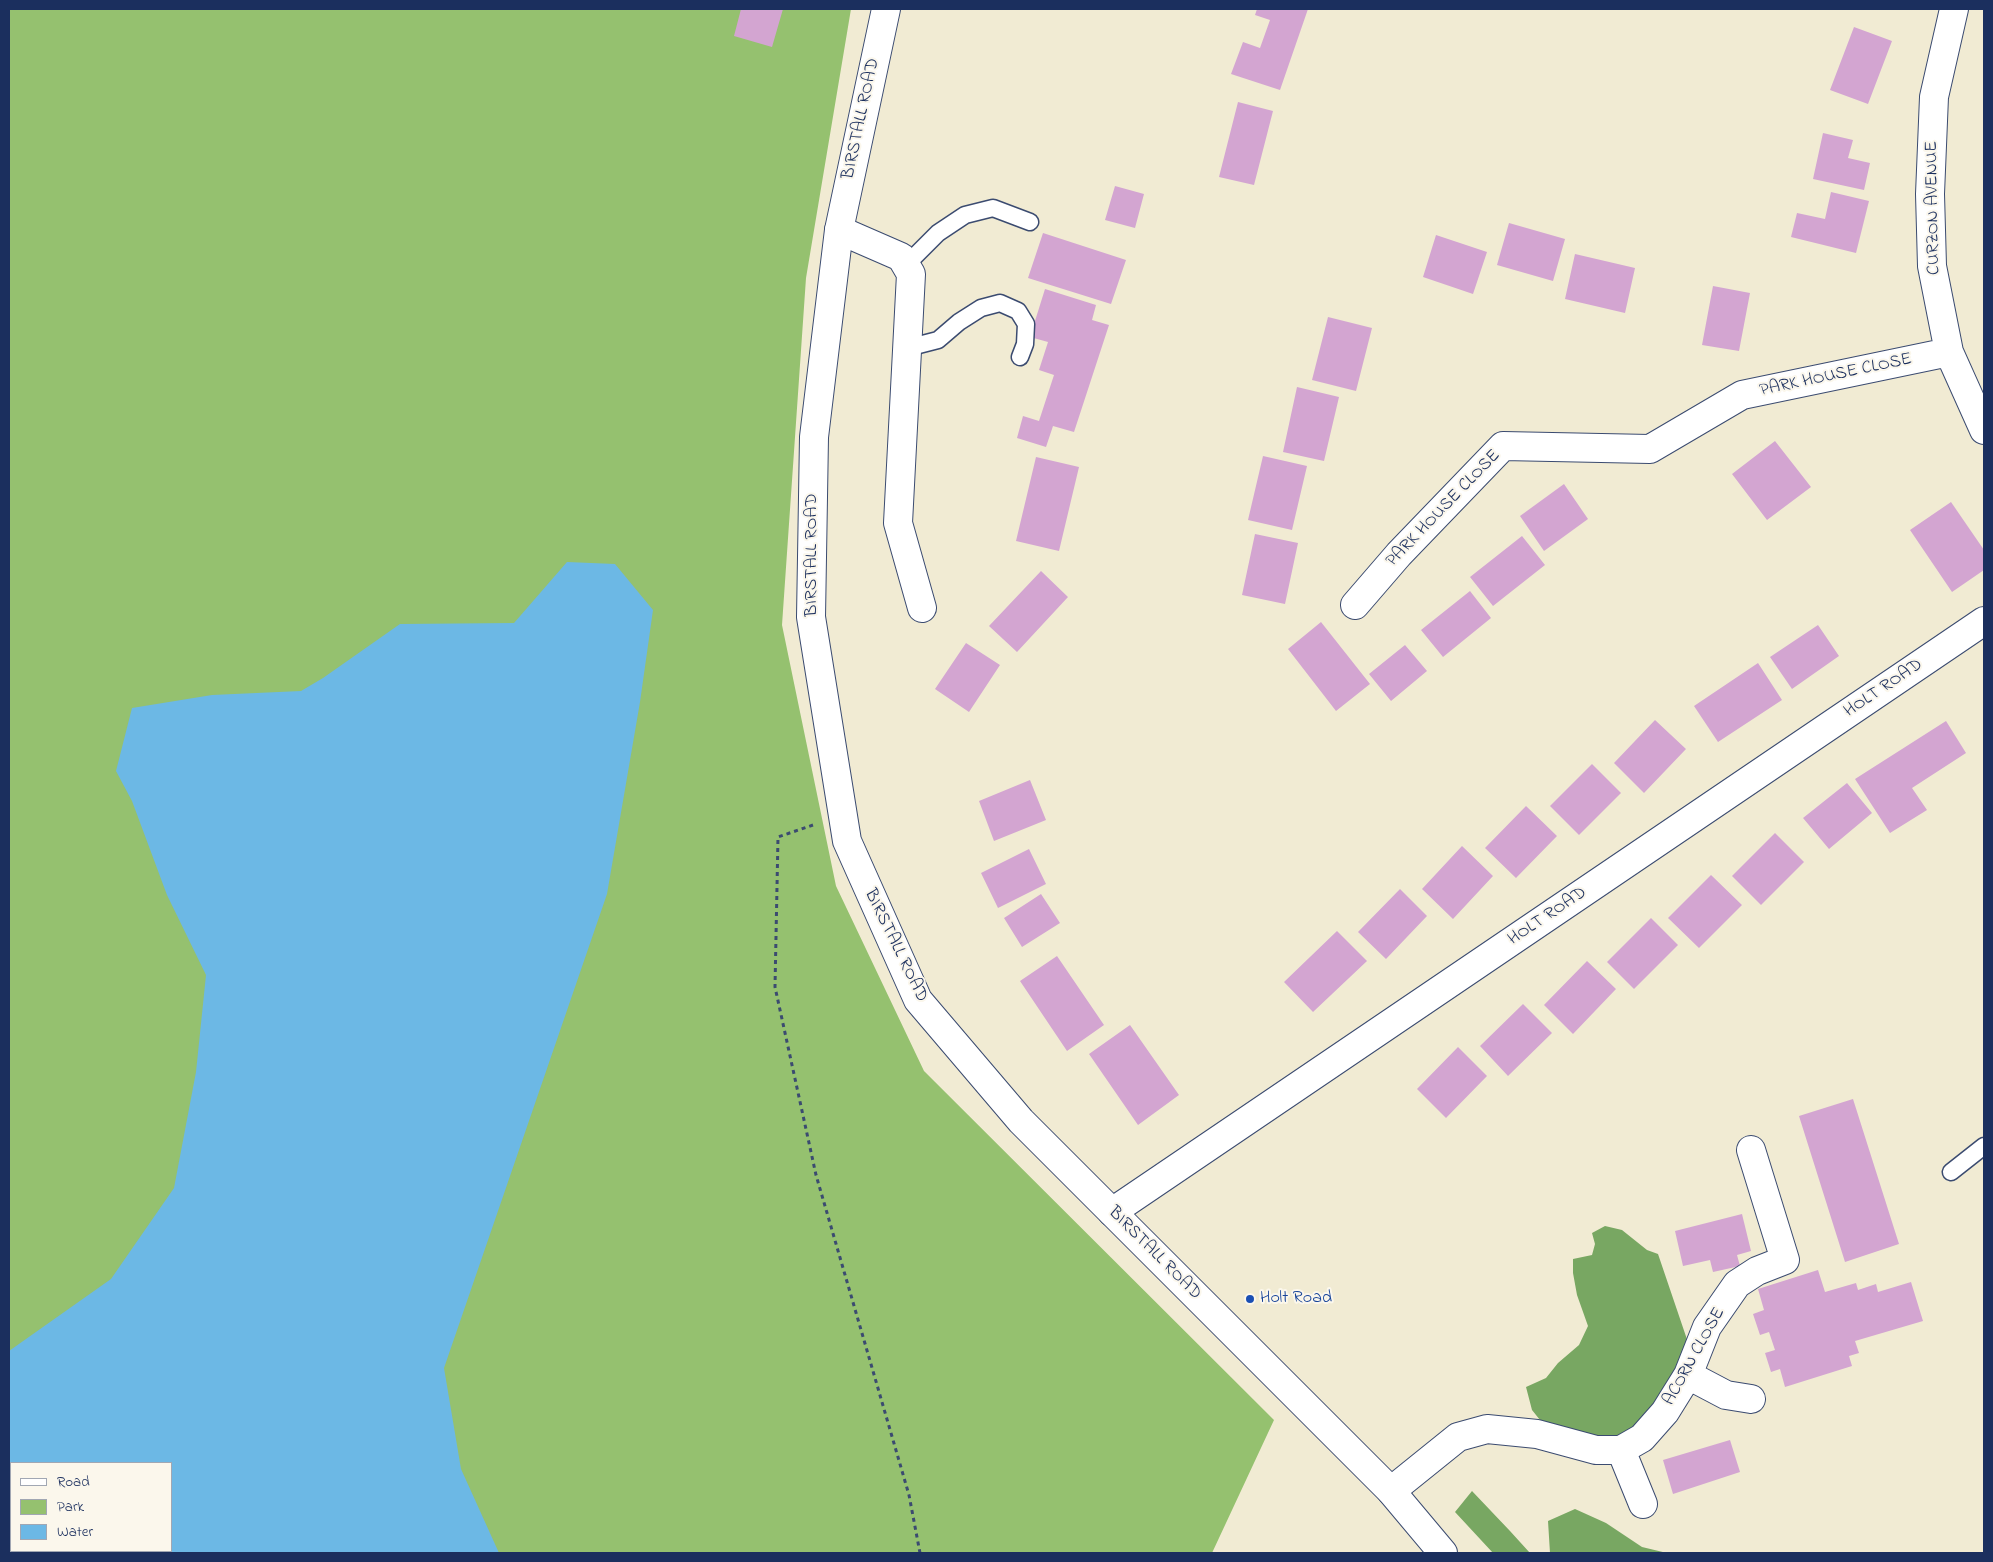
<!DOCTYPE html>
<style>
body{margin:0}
#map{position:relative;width:1993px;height:1562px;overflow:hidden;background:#f1ebd3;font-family:"Indie Flower",sans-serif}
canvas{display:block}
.frame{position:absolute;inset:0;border:10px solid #1b2f5e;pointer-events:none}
.legend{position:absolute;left:10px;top:1462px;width:162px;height:90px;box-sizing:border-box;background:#fbf7ec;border:1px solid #a1a7b3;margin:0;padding:6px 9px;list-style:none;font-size:15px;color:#1b2f5e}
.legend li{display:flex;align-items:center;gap:10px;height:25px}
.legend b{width:25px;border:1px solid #a1a7b3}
</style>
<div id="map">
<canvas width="1993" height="1562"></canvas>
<div class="frame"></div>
<ul class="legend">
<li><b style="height:6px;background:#fff"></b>Road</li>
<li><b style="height:14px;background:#95c16f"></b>Park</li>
<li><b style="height:14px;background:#6cb8e5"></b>Water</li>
</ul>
</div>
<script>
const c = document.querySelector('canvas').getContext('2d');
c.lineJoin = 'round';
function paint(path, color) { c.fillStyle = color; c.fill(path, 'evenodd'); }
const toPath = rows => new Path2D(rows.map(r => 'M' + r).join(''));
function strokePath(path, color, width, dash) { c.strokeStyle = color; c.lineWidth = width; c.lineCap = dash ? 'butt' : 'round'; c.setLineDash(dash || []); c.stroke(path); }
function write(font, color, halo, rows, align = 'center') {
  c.font = font + ' "Indie Flower",sans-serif'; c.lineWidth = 4; c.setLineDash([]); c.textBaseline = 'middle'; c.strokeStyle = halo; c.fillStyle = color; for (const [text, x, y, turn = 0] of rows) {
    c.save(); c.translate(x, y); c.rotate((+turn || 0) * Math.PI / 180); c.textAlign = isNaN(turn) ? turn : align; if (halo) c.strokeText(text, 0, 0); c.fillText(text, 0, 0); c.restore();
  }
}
paint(toPath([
 [9,9,851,9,806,278,782,625,836,886,924,1071,1274,1420,1212,1553,9,1553],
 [11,1463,171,1463,171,1551,11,1551]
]), '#95c16f');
paint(toPath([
 [1605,1226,1622,1230,1647,1250,1658,1254,1694,1360,1621,1450,1544,1425,1532,1410,1526,1387,1546,1378,1558,1363,1579,1345,1588,1326,1577,1295,1573,1273,1573,1259,1592,1255,1595,1244,1592,1233],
 [1472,1491,1510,1531,1530,1553,1493,1553,1455,1512],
 [1575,1509,1606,1523,1642,1547,1667,1553,1550,1553,1548,1521]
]), '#78a762');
paint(toPath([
 [567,562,615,564,653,610,640,702,607,894,444,1368,461,1469,499,1553,78,1553,77,1551,171,1551,171,1463,11,1463,11,1486,9,1484,9,1351,111,1279,174,1188,196,1072,206,975,167,895,132,801,116,771,132,708,212,695,301,691,323,678,400,624,514,623]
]), '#6cb8e5');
paint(toPath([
 [741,9,783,9,772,47,734,36],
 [1257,9,1308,9,1280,90,1231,74,1243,42,1260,48,1270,20,1255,15],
 [1854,27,1892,41,1868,104,1830,90],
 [1238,102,1273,111,1254,185,1219,177],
 [1823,133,1853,140,1848,158,1870,163,1864,190,1813,179],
 [1115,186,1144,194,1135,228,1105,220],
 [1831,192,1869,201,1856,253,1791,237,1797,213,1825,219],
 [1509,223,1565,239,1553,281,1497,265],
 [1043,233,1126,260,1111,304,1028,278],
 [1436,235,1487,252,1473,294,1423,277],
 [1575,254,1635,268,1625,313,1565,299],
 [1713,286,1750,293,1739,351,1702,345],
 [1045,289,1096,305,1092,320,1109,325,1074,432,1053,426,1046,447,1017,438,1023,416,1039,421,1054,375,1039,370,1048,342,1030,337],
 [1328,317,1372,328,1356,391,1312,380],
 [1297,387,1339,397,1324,461,1283,452],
 [1775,441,1811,487,1767,520,1732,474],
 [1263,456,1307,466,1292,530,1248,520],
 [1036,457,1079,467,1059,551,1016,541],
 [1564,484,1588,519,1544,551,1520,516],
 [1951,502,1984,550,1984,570,1952,592,1910,530],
 [1255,534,1298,543,1285,604,1242,595],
 [1522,536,1545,565,1493,606,1470,577],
 [1041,571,1068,597,1017,652,989,626],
 [1470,591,1491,618,1443,657,1421,630],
 [1321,622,1370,684,1336,711,1288,649],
 [1818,625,1839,656,1792,689,1770,657],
 [966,643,1000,665,969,712,935,689],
 [1405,645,1427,671,1391,701,1369,674],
 [1758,663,1782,700,1718,742,1694,706],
 [1655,720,1686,749,1644,793,1614,763],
 [1946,721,1966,753,1912,788,1927,810,1890,833,1855,779],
 [1592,764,1621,793,1579,835,1550,806],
 [1030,780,1046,820,994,841,979,801],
 [1847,783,1872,813,1829,849,1803,818],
 [1526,806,1557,836,1516,878,1485,848],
 [1775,833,1804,862,1761,905,1732,876],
 [1462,846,1493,876,1453,919,1422,889],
 [1029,849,1046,884,998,908,981,873],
 [1711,875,1742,905,1699,948,1668,918],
 [1400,889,1427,916,1386,959,1358,932],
 [1041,894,1060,923,1022,947,1004,918],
 [1651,918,1678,945,1634,989,1607,962],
 [1337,931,1367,961,1313,1012,1284,982],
 [1057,956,1104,1025,1067,1051,1020,981],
 [1587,961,1616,989,1573,1034,1544,1005],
 [1523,1004,1552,1033,1508,1076,1480,1046],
 [1130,1025,1179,1095,1138,1125,1089,1054],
 [1458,1047,1487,1076,1446,1118,1417,1089],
 [1853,1099,1899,1244,1845,1262,1799,1116],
 [1742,1214,1751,1251,1737,1255,1740,1266,1713,1272,1710,1260,1683,1266,1675,1231],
 [1818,1270,1825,1292,1856,1283,1858,1290,1876,1284,1878,1292,1911,1282,1923,1321,1855,1341,1859,1353,1849,1356,1852,1366,1785,1387,1780,1369,1771,1372,1765,1353,1775,1350,1769,1332,1760,1335,1753,1314,1764,1310,1758,1289],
 [1730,1440,1740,1472,1673,1494,1663,1460]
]), '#d3a5d1');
const lane = toPath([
 [906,265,938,233,965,215,993,208,1030,222],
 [907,348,938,340,959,322,981,308,1000,303,1018,311,1026,324,1025,344,1020,357],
 [1951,1172,1984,1146]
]);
const street = toPath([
 [1954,9,1934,97,1930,194,1932,266,1949,352,1984,430],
 [839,230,901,257,911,274,898,523,922,608],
 [1355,605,1399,554,1503,446,1650,449,1742,395,1949,352],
 [1112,1212,1984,621],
 [1688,1375,1726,1395,1751,1399],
 [1621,1450,1643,1504],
 [1391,1491,1458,1437,1487,1429,1537,1434,1596,1450,1621,1450,1642,1438,1665,1412,1688,1375,1707,1327,1737,1284,1757,1271,1785,1260,1751,1150]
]);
const secondary = toPath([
 [886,9,839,230,814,437,811,617,847,841,918,1000,1021,1121,1391,1491,1443,1553]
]);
strokePath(lane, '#3b4b70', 19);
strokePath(street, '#3b4b70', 30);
strokePath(secondary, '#3b4b70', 30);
strokePath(toPath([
 [813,825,778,837,775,987,816,1175,909,1495,920,1553]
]), '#3b4b70', 3, [4, 4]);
strokePath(lane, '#fff', 16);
strokePath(street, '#fff', 28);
strokePath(secondary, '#fff', 28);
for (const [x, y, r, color] of [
 [1250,1299,5,"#1a4fb4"]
]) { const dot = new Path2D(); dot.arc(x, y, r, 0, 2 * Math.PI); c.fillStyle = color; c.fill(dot); strokePath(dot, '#fbf7ec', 2); }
write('18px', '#1b2f5e', '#fbf7ec', [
 ["BIRSTALL ROAD",862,119,-78],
 ["CURZON AVENUE",1934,208,-91],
 ["PARK HOUSE CLOSE",1836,376,-12],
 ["PARK HOUSE CLOSE",1444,509,-46],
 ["BIRSTALL ROAD",813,555,-90],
 ["HOLT ROAD",1884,689,-34],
 ["HOLT ROAD",1548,917,-34],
 ["BIRSTALL ROAD",895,946,64],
 ["BIRSTALL ROAD",1154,1254,45],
 ["ACORN CLOSE",1695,1357,-61]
]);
write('18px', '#164399', '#fbf7ec', [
 ["Holt Road",1260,1299]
], 'left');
</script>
